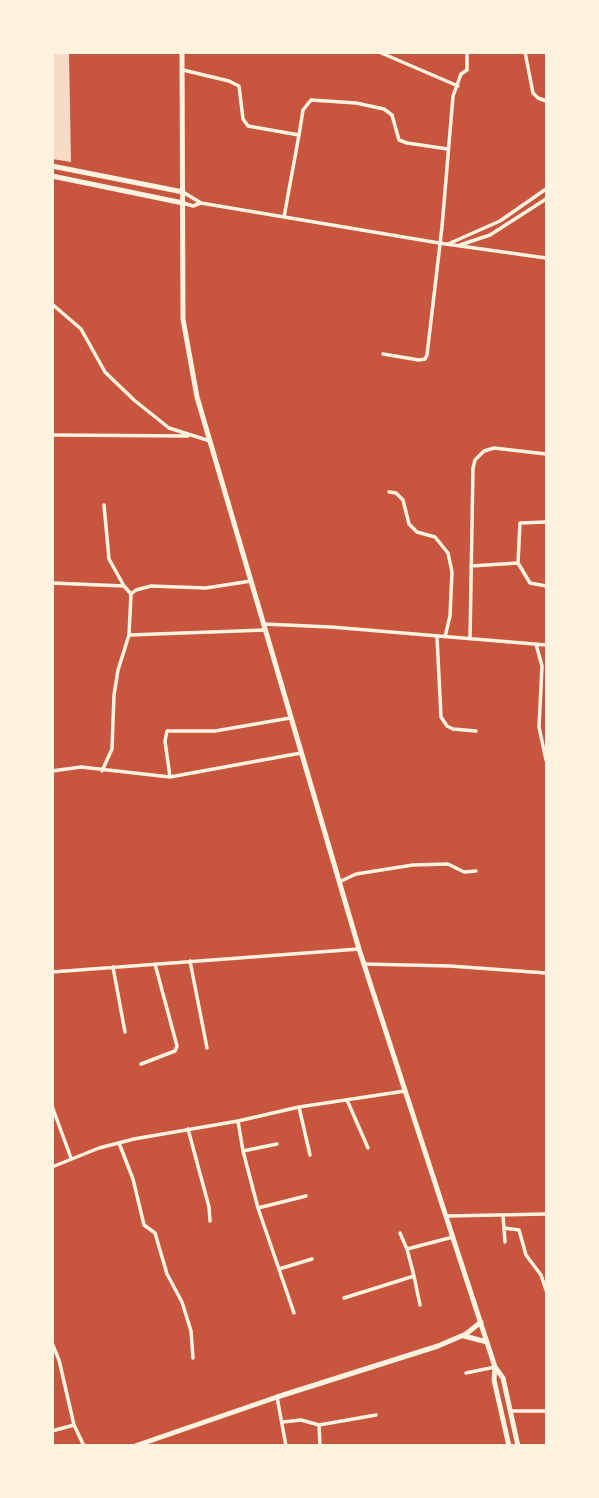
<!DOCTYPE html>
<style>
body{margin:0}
#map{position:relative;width:599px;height:1498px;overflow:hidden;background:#c8553d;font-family:Manrope,sans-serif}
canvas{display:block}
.frame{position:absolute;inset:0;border:54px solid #fff3e0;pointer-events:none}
</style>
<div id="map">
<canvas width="599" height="1498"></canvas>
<div class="frame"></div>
</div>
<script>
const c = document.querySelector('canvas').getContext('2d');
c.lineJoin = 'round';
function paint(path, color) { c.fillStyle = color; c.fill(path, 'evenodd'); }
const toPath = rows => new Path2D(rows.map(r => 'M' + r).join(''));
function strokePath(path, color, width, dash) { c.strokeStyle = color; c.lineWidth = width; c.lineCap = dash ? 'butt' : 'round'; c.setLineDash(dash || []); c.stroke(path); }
paint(toPath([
 [52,54,69,54,71,162,52,159]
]), '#f7dbc8');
strokePath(toPath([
 [379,52,458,86],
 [525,52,533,93,538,98,546,101],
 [183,70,229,81,239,86,243,119,248,126,299,135,303,110,311,100,356,103,384,109,392,115,399,140,407,143,448,149],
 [183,192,201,203],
 [183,203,193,206,201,203,439,243,546,258],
 [284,217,299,135],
 [448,244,500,221,546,189],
 [460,245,490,235,546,199],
 [52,304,81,329,105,372,134,400,169,428,210,441],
 [383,354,419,360,425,359,427,355,442,227,453,96,461,74,467,70,467,52],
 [52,435,188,436],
 [389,492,396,493,403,500,409,524,417,532,435,537,448,553,452,572,450,616,445,637],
 [104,505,109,559,124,586],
 [546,522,520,523,518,563,530,583,546,586],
 [471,566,518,563],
 [52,583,124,586,131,594],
 [263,624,331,627,546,645],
 [129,635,265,630],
 [437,637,441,717,447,726,453,729,476,731],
 [470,639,473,468,475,460,484,451,494,448,546,454],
 [536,644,542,666,539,727,546,760],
 [52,771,81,767,170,777,301,753],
 [102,771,112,749,114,695,118,670,129,635,131,594,136,590,151,586,206,588,251,581],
 [170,777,165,741,167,731,215,731,290,718],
 [339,882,356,874,413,865,448,864,464,872,476,871],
 [190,961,207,1048],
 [364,964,450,966,546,973],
 [113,967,125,1032],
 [52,972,359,949],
 [141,1064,175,1051,177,1046,155,964],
 [347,1100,368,1148],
 [52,1106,71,1158],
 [299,1107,310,1155],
 [238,1121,243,1151,258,1208,294,1313],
 [188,1129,209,1207,210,1221],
 [119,1143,133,1179,144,1225,155,1233,167,1274,182,1302,191,1331,193,1358],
 [243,1151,277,1144],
 [52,1167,99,1148,134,1139,238,1121,299,1107,405,1091],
 [258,1208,306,1196],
 [503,1215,505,1242],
 [447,1216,546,1214],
 [504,1228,519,1230,526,1255,541,1275,546,1290],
 [400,1233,407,1249],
 [279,1269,312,1259],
 [414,1276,420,1305],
 [344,1298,414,1276,407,1249,453,1237],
 [52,1343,59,1360,74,1425],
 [466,1373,495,1367],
 [277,1397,286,1446],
 [510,1411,546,1411],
 [283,1422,301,1420,319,1425,376,1415],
 [319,1425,320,1446],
 [52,1431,74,1425,84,1446]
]), '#fff3e0', 3.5);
strokePath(toPath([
 [182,52,183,319,197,397,359,949,495,1367,503,1378,518,1446],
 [52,166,183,192],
 [52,176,183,203],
 [464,1336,487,1342],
 [495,1367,494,1380,509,1446],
 [135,1446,277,1397,438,1346,466,1334,481,1322]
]), '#fff3e0', 5);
</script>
